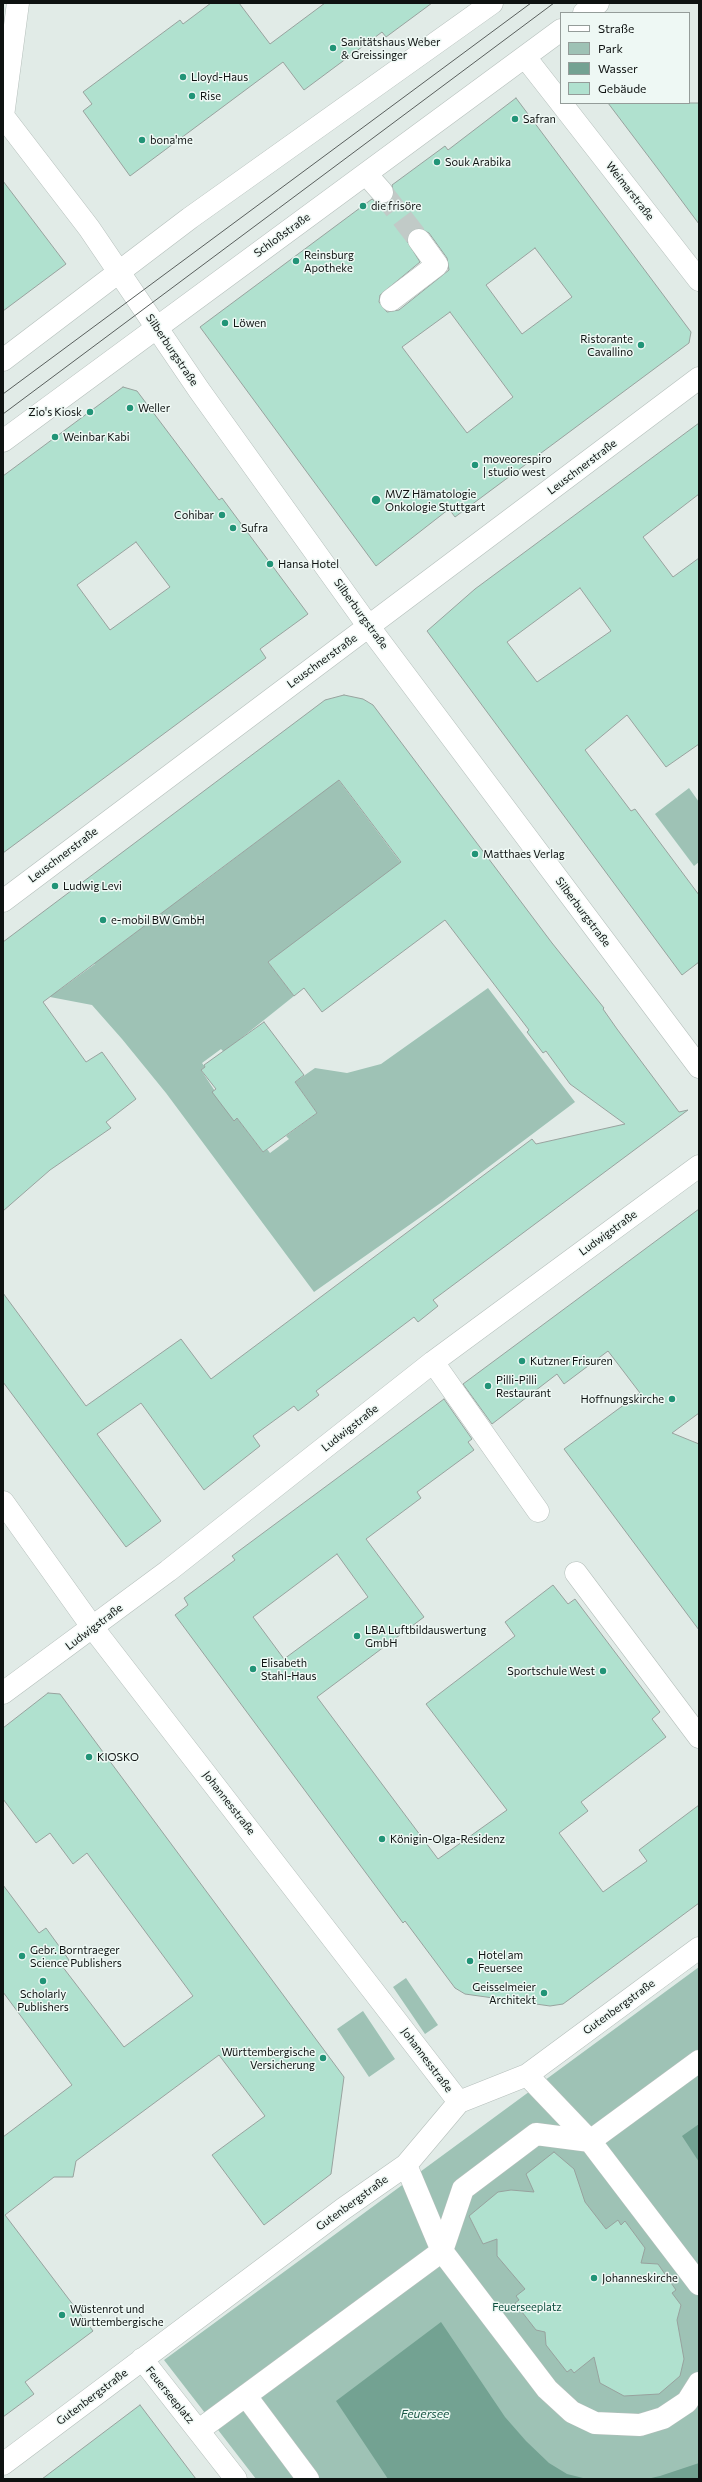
<!DOCTYPE html>
<meta charset="utf-8">
<style>
body{margin:0}
#map{position:relative;width:702px;height:2482px;overflow:hidden;background:#e1ebe7;font-family:Commissioner,sans-serif}
canvas{display:block}
.frame{position:absolute;inset:0;border:4px solid #0e1211;pointer-events:none}
.legend{position:absolute;left:560px;top:12px;width:130px;height:92px;box-sizing:border-box;background:#eef8f4;border:1px solid #949c99;margin:0;padding:5px 7px;list-style:none;font-size:12px;color:#0e1211}
.legend li{display:flex;align-items:center;gap:8px;height:20px}
.legend b{width:20px;border:1px solid #949c99}
</style>
<div id="map">
<canvas width="702" height="2482"></canvas>
<div class="frame"></div>
<ul class="legend">
<li><b style="height:5px;background:#fff"></b>Straße</li>
<li><b style="height:11px;background:#9ec2b5"></b>Park</li>
<li><b style="height:11px;background:#73a292"></b>Wasser</li>
<li><b style="height:11px;background:#b0e1cf"></b>Gebäude</li>
</ul>
</div>
<script>
const c = document.querySelector('canvas').getContext('2d');
c.lineJoin = 'round';
function paint(path, color) { c.fillStyle = color; c.fill(path, 'evenodd'); }
const toPath = rows => new Path2D(rows.map(r => 'M' + r).join(''));
function strokePath(path, color, width, dash) { c.strokeStyle = color; c.lineWidth = width; c.lineCap = dash ? 'butt' : 'round'; c.setLineDash(dash || []); c.stroke(path); }
function write(font, color, halo, rows, align = 'center') {
  c.font = font + ' Commissioner,sans-serif'; c.lineWidth = 3; c.setLineDash([]); c.textBaseline = 'middle'; c.strokeStyle = halo; c.fillStyle = color; for (const [text, x, y, turn = 0] of rows) {
    c.save(); c.translate(x, y); c.rotate((+turn || 0) * Math.PI / 180); c.textAlign = isNaN(turn) ? turn : align; if (halo) c.strokeText(text, 0, 0); c.fillText(text, 0, 0); c.restore();
  }
}
paint(toPath([
 [337,778,404,867,268,962,294,996,224,1052,221,1049,202,1063,205,1067,201,1070,234,1120,237,1118,263,1152,267,1149,270,1153,289,1139,286,1136,317,1113,295,1082,315,1068,347,1073,381,1064,488,988,575,1102,442,1202,314,1292,166,1093,122,1039,92,1005,50,997,25,947,58,991,95,964,92,960,115,948,178,900,194,884,197,887,322,792],
 [689,788,699,802,699,862,694,866,655,814],
 [699,1967,699,2479,256,2479,164,2360],
 [406,1978,438,2025,425,2034,393,1987],
 [363,2011,395,2059,369,2077,337,2029]
]), '#9ec2b5');
paint(toPath([
 [699,2124,699,2162,682,2136],
 [441,2322,505,2417,526,2441,549,2463,567,2474,587,2479,388,2479,336,2401],
 [699,2463,699,2479,647,2479,660,2476]
]), '#73a292');
const building = toPath([
 [211,3,239,3,270,44,325,3,432,3,386,37,382,32,304,90,283,62,130,176,83,111,92,104,83,92,180,20,183,24,211,3],
 [516,98,691,332,689,343,455,517,449,509,376,566,200,327,372,199,378,204,390,202,394,196,392,185,445,146,448,150,516,98],
 [418,228,429,233,447,258,449,270,399,310,387,312,379,302,380,295,420,262,407,241,411,230,418,228],
 [535,248,572,297,522,334,486,285,535,248],
 [450,312,513,397,467,433,402,347,450,312],
 [608,103,699,103,699,224,661,173,608,103],
 [3,181,66,264,3,311,3,181],
 [123,387,137,391,219,500,222,498,308,614,260,649,266,658,3,853,3,476,123,387],
 [136,542,170,587,110,630,77,585,136,542],
 [699,423,699,494,643,537,673,577,699,558,699,744,666,767,627,715,585,750,631,811,635,809,699,895,699,962,682,975,427,631,475,589,699,423],
 [580,588,611,631,537,682,507,642,580,588],
 [344,695,363,699,373,705,552,943,604,1008,603,1009,617,1029,679,1112,688,1110,433,1300,438,1306,418,1322,414,1317,316,1391,319,1395,298,1411,294,1406,253,1436,260,1446,204,1490,141,1403,97,1434,161,1521,126,1547,3,1382,3,1293,86,1406,181,1339,211,1379,532,1139,536,1144,625,1124,570,1084,546,1051,543,1053,527,1032,529,1030,445,920,322,1012,304,988,294,996,268,962,401,862,339,780,43,1002,86,1062,102,1052,136,1099,106,1122,111,1128,50,1170,3,1211,3,942,325,700,344,695],
 [264,1022,304,1075,295,1082,317,1113,263,1152,237,1118,234,1121,212,1092,216,1089,201,1070,205,1067,204,1065,264,1022],
 [699,1209,699,1413,672,1433,699,1444,699,1630,564,1449,640,1393,608,1351,564,1384,557,1374,492,1424,463,1384,699,1209],
 [444,1399,472,1439,468,1442,474,1450,417,1492,421,1498,366,1539,424,1617,317,1697,438,1859,507,1810,426,1704,515,1636,505,1622,553,1585,568,1604,575,1599,660,1712,652,1719,666,1737,581,1802,588,1811,559,1833,603,1892,647,1861,639,1850,699,1805,699,1903,563,2004,550,2006,465,1994,455,1988,405,1921,403,1923,175,1615,188,1605,184,1598,235,1560,232,1556,444,1399],
 [337,1554,368,1597,284,1659,253,1617,337,1554],
 [48,1693,60,1694,344,2077,331,2174,264,2225,212,2155,265,2116,219,2055,76,2161,73,2177,54,2177,5,2215,93,2331,25,2382,34,2394,3,2417,3,2137,72,2085,3,1992,3,1885,39,1933,46,1928,69,1960,62,1966,124,2047,193,1996,87,1853,73,1864,50,1833,36,1843,3,1799,3,1728,48,1693],
 [554,2152,574,2169,585,2202,606,2229,618,2220,621,2225,625,2221,645,2248,641,2263,658,2264,676,2290,672,2293,681,2305,677,2320,684,2359,680,2376,659,2394,624,2396,600,2383,594,2357,574,2373,571,2369,567,2372,546,2345,545,2332,536,2330,515,2303,519,2300,516,2296,525,2289,497,2256,497,2239,483,2244,469,2216,498,2192,511,2190,534,2192,526,2174,554,2152],
 [140,2405,196,2479,42,2479,140,2405]
]);
paint(building, '#b0e1cf');
strokePath(building, '#98a29e', 1);
strokePath(toPath([
 [382,192,419,240]
]), '#c1cac7', 22, [22, 11]);
const minor = toPath([
 [584,13,598,3],
 [525,57,561,103],
 [561,103,699,280],
 [3,116,89,228,199,390,369,627,699,1067],
 [3,116,18,3],
 [366,174,382,192],
 [391,300,437,265,419,240],
 [3,360,190,218,492,3],
 [3,441,561,30],
 [3,901,699,378],
 [433,1362,538,1511],
 [3,1502,93,1628,459,2102],
 [576,1573,699,1737],
 [3,1693,168,1571,433,1362,699,1166],
 [527,2075,590,2141,699,2284],
 [406,2165,442,2251,547,2389,572,2412,595,2423,640,2425,663,2418,687,2402,699,2383],
 [142,2359,236,2479],
 [246,2396,308,2479],
 [199,2430,442,2251,463,2189,536,2134,590,2141,699,2061],
 [3,2464,343,2209,406,2165,459,2102,527,2075,699,1948]
]);
strokePath(minor, '#b5bfbb', 23);
strokePath(minor, '#fff', 22);
strokePath(toPath([
 [3,394,531,3],
 [3,414,554,3]
]), '#595f5d', 1);
for (const [x, y, r, color] of [
 [333,48,4,"#219477"],
 [183,77,4,"#219477"],
 [192,96,4,"#219477"],
 [515,119,4,"#219477"],
 [142,140,4,"#219477"],
 [437,162,4,"#219477"],
 [363,206,4,"#219477"],
 [296,261,4,"#219477"],
 [225,323,4,"#219477"],
 [641,345,4,"#219477"],
 [130,408,4,"#219477"],
 [90,412,4,"#219477"],
 [55,437,4,"#219477"],
 [475,465,4,"#219477"],
 [376,500,5,"#219477"],
 [222,515,4,"#219477"],
 [233,528,4,"#219477"],
 [270,564,4,"#219477"],
 [475,854,4,"#219477"],
 [55,886,4,"#219477"],
 [103,920,4,"#219477"],
 [522,1361,4,"#219477"],
 [488,1386,4,"#219477"],
 [672,1399,4,"#219477"],
 [357,1636,4,"#219477"],
 [253,1669,4,"#219477"],
 [603,1671,4,"#219477"],
 [89,1757,4,"#219477"],
 [382,1839,4,"#219477"],
 [22,1956,4,"#219477"],
 [470,1961,4,"#219477"],
 [43,1981,4,"#219477"],
 [544,1993,4,"#219477"],
 [323,2058,4,"#219477"],
 [594,2278,4,"#219477"],
 [62,2315,4,"#219477"]
]) { const dot = new Path2D(); dot.arc(x, y, r, 0, 2 * Math.PI); c.fillStyle = color; c.fill(dot); strokePath(dot, '#eef8f4', 1.5); }
write('11px', '#0e1211', '#eef8f4', [
 ["Sanitätshaus Weber",341,42],
 ["& Greissinger",341,55],
 ["Lloyd-Haus",191,77],
 ["Rise",200,96],
 ["Safran",523,119],
 ["bona'me",150,140],
 ["Souk Arabika",445,162],
 ["die frisöre",371,206],
 ["Reinsburg",304,255],
 ["Apotheke",304,268],
 ["Löwen",233,323],
 ["Ristorante",633,339,"right"],
 ["Cavallino",633,352,"right"],
 ["Weller",138,408],
 ["Zio's Kiosk",82,412,"right"],
 ["Weinbar Kabi",63,437],
 ["moveorespiro",483,459],
 ["| studio west",483,472],
 ["MVZ Hämatologie",385,494],
 ["Onkologie Stuttgart",385,507],
 ["Cohibar",214,515,"right"],
 ["Sufra",241,528],
 ["Hansa Hotel",278,564],
 ["Matthaes Verlag",483,854],
 ["Ludwig Levi",63,886],
 ["e-mobil BW GmbH",111,920],
 ["Kutzner Frisuren",530,1361],
 ["Pilli-Pilli",496,1380],
 ["Restaurant",496,1393],
 ["Hoffnungskirche",664,1399,"right"],
 ["LBA Luftbildauswertung",365,1630],
 ["GmbH",365,1643],
 ["Elisabeth",261,1663],
 ["Stahl-Haus",261,1676],
 ["Sportschule West",595,1671,"right"],
 ["KIOSKO",97,1757],
 ["Königin-Olga-Residenz",390,1839],
 ["Gebr. Borntraeger",30,1950],
 ["Science Publishers",30,1963],
 ["Hotel am",478,1955],
 ["Feuersee",478,1968],
 ["Geisselmeier",536,1987,"right"],
 ["Architekt",536,2000,"right"],
 ["Scholarly",43,1994,"center"],
 ["Publishers",43,2007,"center"],
 ["Württembergische",315,2052,"right"],
 ["Versicherung",315,2065,"right"],
 ["Johanneskirche",602,2278],
 ["Wüstenrot und",70,2309],
 ["Württembergische",70,2322]
], 'left');
write('11px', '#0e1211', '#eef8f4', [
 ["Weimarstraße",630,191,52],
 ["Schloßstraße",282,235,-36],
 ["Silberburgstraße",172,350,56],
 ["Leuschnerstraße",582,467,-37],
 ["Silberburgstraße",361,614,54],
 ["Leuschnerstraße",322,661,-36],
 ["Leuschnerstraße",63,855,-37],
 ["Silberburgstraße",583,912,53],
 ["Ludwigstraße",608,1233,-36],
 ["Ludwigstraße",350,1428,-38],
 ["Ludwigstraße",94,1627,-37],
 ["Johannesstraße",229,1803,52],
 ["Gutenbergstraße",619,2007,-36],
 ["Johannesstraße",427,2060,53],
 ["Gutenbergstraße",352,2203,-36],
 ["Feuerseeplatz",170,2395,51],
 ["Gutenbergstraße",92,2397,-37]
]);
write('11px', '#0c4d3d', '#eef8f4', [
 ["Feuerseeplatz",527,2307]
]);
write('italic 12px', '#1c5948', '#eef8f4', [
 ["Feuersee",425,2414]
]);
</script>
